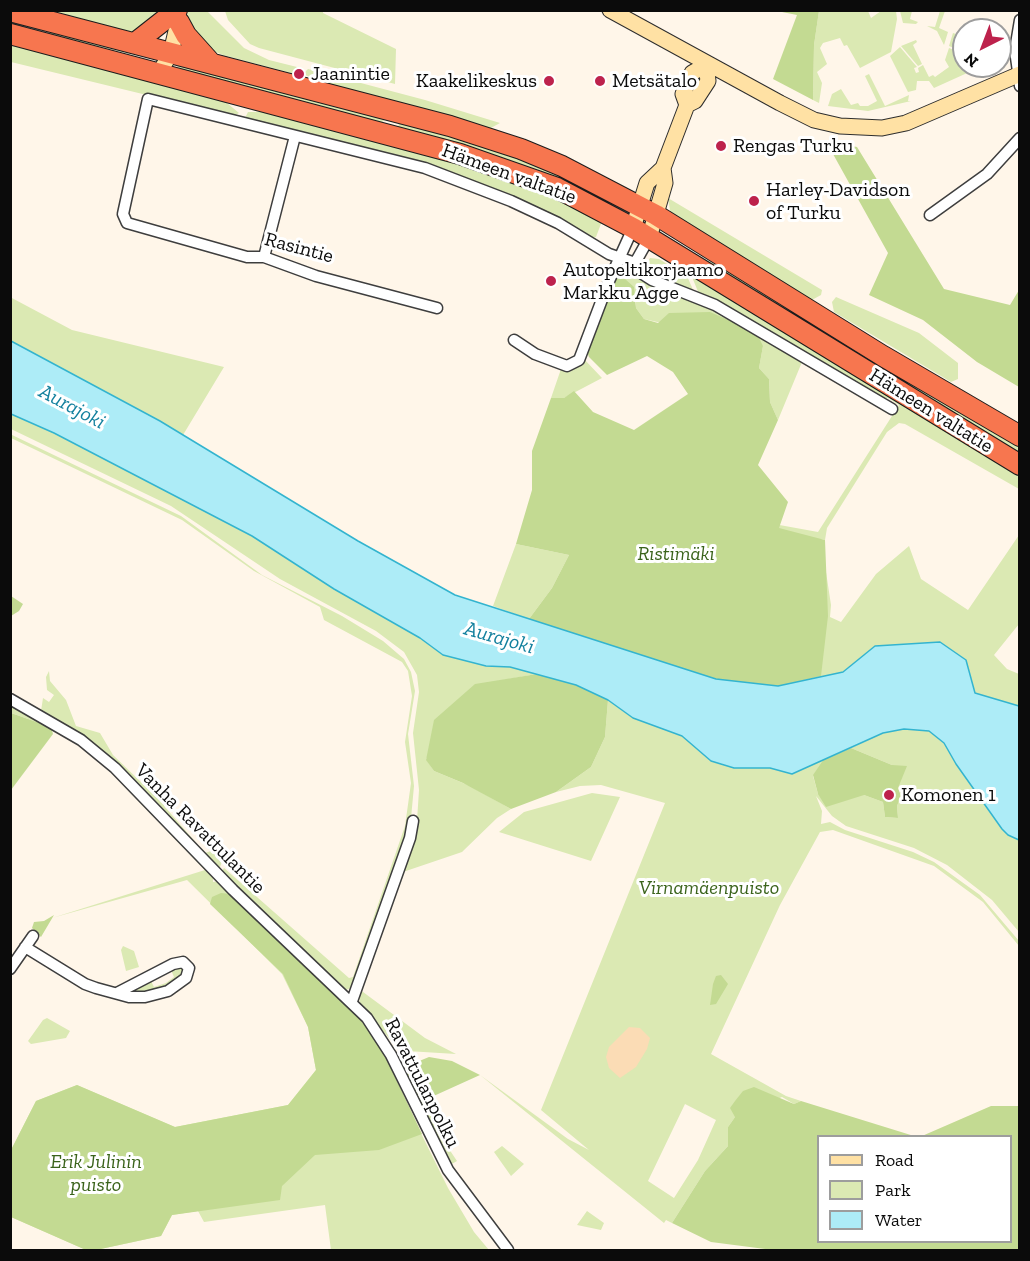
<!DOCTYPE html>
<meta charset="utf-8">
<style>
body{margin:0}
#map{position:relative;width:1030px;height:1261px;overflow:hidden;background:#fff6e9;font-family:"Zilla Slab",serif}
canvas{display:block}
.frame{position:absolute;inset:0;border:12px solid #0b0b0b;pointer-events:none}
.legend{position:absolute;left:817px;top:1135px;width:195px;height:108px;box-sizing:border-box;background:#fff;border:2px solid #9d9d9d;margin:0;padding:8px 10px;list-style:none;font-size:18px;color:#0b0b0b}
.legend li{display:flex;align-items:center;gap:12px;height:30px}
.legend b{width:30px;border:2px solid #9d9d9d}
.north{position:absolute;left:952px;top:18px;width:60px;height:60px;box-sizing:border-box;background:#fff;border:2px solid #9d9d9d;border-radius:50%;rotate:222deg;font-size:16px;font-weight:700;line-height:24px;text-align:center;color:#0b0b0b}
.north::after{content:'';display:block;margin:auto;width:21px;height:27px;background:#bd224c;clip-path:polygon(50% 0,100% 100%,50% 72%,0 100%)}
</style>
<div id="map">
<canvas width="1030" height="1261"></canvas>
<div class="frame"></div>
<ul class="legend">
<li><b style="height:8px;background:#ffe1a4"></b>Road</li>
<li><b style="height:16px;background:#dbe9b3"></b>Park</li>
<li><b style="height:16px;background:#adecf7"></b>Water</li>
</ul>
<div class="north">N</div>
</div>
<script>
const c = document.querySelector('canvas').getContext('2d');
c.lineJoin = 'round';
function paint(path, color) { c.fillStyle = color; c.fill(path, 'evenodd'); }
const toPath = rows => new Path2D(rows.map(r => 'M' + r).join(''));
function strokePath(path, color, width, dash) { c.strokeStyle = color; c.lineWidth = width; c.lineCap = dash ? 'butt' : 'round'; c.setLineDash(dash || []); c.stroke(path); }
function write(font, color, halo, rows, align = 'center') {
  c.font = font + ' "Zilla Slab",serif'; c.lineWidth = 6; c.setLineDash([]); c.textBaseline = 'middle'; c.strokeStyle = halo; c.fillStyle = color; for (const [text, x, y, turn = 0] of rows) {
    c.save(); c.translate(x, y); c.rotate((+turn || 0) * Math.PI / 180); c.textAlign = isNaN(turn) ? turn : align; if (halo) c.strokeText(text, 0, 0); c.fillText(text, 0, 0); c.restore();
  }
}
paint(toPath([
 [49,11,167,11,135,32,126,33],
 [188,11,207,11,244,48,269,60,297,67,295,74,223,55,204,47,187,16],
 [225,11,323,11,323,13,396,49,395,84,259,48,250,44,228,20],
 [819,11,868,11,871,18,881,11,896,11,897,19,891,52,860,68,847,45,844,46,840,38,823,43,820,48,827,64,817,72,822,83,819,103,813,100,814,45],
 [900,11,912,11,910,19,918,22,916,24,903,23],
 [940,11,945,11,939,28,948,32,944,45,937,31,927,26,935,27],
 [47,30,146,56,139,56,51,35],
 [953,33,964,37,964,52,949,46],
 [916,40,917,42,913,45,922,64,918,66,901,46],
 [11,42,205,93,227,103,239,113,233,116,11,62],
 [900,47,917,67,914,68,916,73,919,72,918,68,923,65,929,77,933,75,935,77,949,67,945,60,949,48,964,54,964,66,984,66,985,69,976,69,934,88,929,81,917,81,916,90,908,92,890,56],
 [173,63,384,117,385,120,379,124,186,73],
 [308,69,425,100,500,123,489,129,339,90,303,74],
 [869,74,885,106,909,95,908,101,911,101,868,111,828,106,832,94,841,89,851,105,858,103,860,106,868,106,877,101,865,76],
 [248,112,269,112,443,156,553,195,602,221,596,237,590,238,492,188,450,172,245,118],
 [403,121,539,163,611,203,536,169,401,129,398,125],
 [668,198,822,290,821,295,810,301,671,216],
 [667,238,750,284,1019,444,1019,457],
 [650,258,659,259,687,276,694,292,648,272,646,265],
 [629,266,638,276,710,307,802,362,778,420,770,402,769,379,759,368,763,346,644,319,636,308,636,296,615,278,621,269],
 [692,277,709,284,1019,473,1019,489,905,424,899,423,887,432,827,528,825,540,821,539,831,605,830,617,841,622,876,574,909,546,921,579,968,610,1019,535,1019,624,994,655,1007,669,1019,674,1019,706,975,693,966,660,875,646,843,672,778,686,716,679,602,642,774,524,818,532,899,405,888,398,879,398,699,294],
 [10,297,72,330,224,367,183,435,11,341],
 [836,297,919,333,958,363,958,379,951,382,834,312,832,302],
 [584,359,602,378,564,398,551,398,561,369,570,372],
 [11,414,54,433,252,536,334,589,420,638,443,655,486,666,510,667,537,674,475,685,426,759,434,771,470,786,511,809,497,818,462,852,403,872,416,836,419,790,413,733,419,692,417,675,404,652,376,631,280,579,171,506,11,429],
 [10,434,181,516,262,575,342,616,383,641,404,659,411,672,415,691,408,734,414,786,410,829,351,988,346,990,222,871,224,868,349,978,353,977,405,826,411,783,405,742,412,696,408,671,402,662,324,620,320,607,254,571,182,520,11,438],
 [516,544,569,555,552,588,529,619,493,606],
 [49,671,50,681,66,700,76,726,100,733,113,755,145,786,160,793,165,807,205,853,220,848,224,856,220,867,215,866,144,793,41,711,43,698,49,702,54,695,47,690,46,677],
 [608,700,633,718,682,736,711,761,734,768,770,768,792,773,823,760,813,776,818,794,864,795,883,802,885,817,898,818,897,806,901,796,892,765,851,748,883,733,904,729,929,731,944,743,956,764,1002,829,1019,840,1019,932,992,900,947,865,914,848,846,826,832,816,816,796,822,811,821,824,830,822,845,830,913,852,934,862,980,895,1019,941,1019,946,983,902,934,866,833,830,820,832,780,905,711,1054,786,1096,801,1101,794,1104,782,1097,735,1117,728,1127,728,1146,705,1171,672,1223,666,1220,664,1223,480,1075,568,1139,589,1150,541,1110,665,803,601,785,580,786,556,792,591,767,605,737],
 [685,1104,716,1120,698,1160,674,1198,648,1181],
 [10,704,51,727,11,713],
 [125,783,213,874,213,882,219,881,412,1115,448,1188,474,1232,489,1250,331,1250,325,1205,204,1222,198,1211,172,1215,161,1236,96,1250,86,1250,11,1217,11,1150,36,1101,77,1085,175,1127,288,1105,316,1070,308,1027,282,974,187,880,52,918,205,870,123,785],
 [592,793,620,797,591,861,499,832,524,812],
 [123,946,134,951,139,967,126,971,121,950],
 [182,967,185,970,183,974,160,990,131,992,151,981,154,987,166,983,174,977,171,970],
 [359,989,425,1038,456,1054,407,1051,395,1045,360,1005],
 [47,1018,70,1031,66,1038,31,1044,28,1041,43,1020],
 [412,1064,443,1140,457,1161,450,1165,407,1077,407,1068],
 [502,1146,524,1164,511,1176,494,1152],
 [587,1211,604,1223,601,1230,577,1225]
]), '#dbe9b3');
paint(toPath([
 [777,11,819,11,814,45,813,100,773,79,797,15],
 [847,145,857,147,944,289,1010,305,1019,290,1019,387,977,362,923,320,869,295,888,253,833,154],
 [615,278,625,279,634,287,636,308,644,319,658,323,669,313,710,312,740,325,759,338,763,346,759,368,769,379,770,402,778,420,758,465,788,502,779,528,825,540,828,616,821,676,778,686,716,679,529,619,552,588,569,555,516,544,532,490,532,451,551,398,564,398,574,391,593,412,634,430,688,394,673,372,647,356,607,375,589,357,587,352],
 [11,596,23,604,19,611,11,616,11,624],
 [537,674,576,685,608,700,605,737,591,767,556,792,511,809,463,783,434,771,426,760,434,720,475,684],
 [11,713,51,727,53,734,11,790],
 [851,748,892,765,907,766,898,788,901,796,897,806,898,818,885,817,883,802,864,795,826,807,818,794,813,775,823,760],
 [221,893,231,894,345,1001,379,1043,422,1134,379,1150,315,1155,282,1186,280,1200,172,1215,161,1236,96,1250,86,1250,11,1217,11,1150,36,1101,77,1085,175,1127,288,1105,316,1070,308,1027,283,974,210,904,212,897],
 [54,915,41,937,32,928,34,922,44,921],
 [721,975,728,984,716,1004,710,1005,713,984,716,976],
 [429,1057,452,1061,480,1075,427,1099,412,1064],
 [754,1087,794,1104,801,1101,914,1136,818,1136,818,1242,1010,1242,1010,1136,922,1136,991,1106,1019,1106,1019,1250,773,1250,711,1242,672,1223,705,1171,728,1146,728,1127,735,1117,730,1108,735,1101,743,1091]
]), '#c3da92');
paint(toPath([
 [629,1027,640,1028,650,1038,647,1049,636,1067,620,1078,609,1068,606,1057,609,1047]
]), '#fbdcb5');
const water = toPath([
 [11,341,160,421,358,541,455,595,716,679,778,686,843,672,875,646,940,642,966,660,975,693,1019,706,1019,840,1008,835,1002,829,956,764,944,743,929,731,904,729,883,733,792,774,770,768,734,768,711,761,682,736,633,718,608,700,576,685,510,667,486,666,443,655,420,638,334,589,252,536,54,433,11,414,11,341]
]);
paint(water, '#adecf7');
strokePath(water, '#33b4cf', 1.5);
const street = toPath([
 [1020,20,1015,50,1020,86],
 [930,215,987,174,1020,138],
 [264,257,295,136],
 [635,263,649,238],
 [437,308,316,276,264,257,247,257,127,223,123,214,148,99,425,168,511,201,558,223,609,254,635,263,641,273,652,280,715,305,892,409],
 [514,340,535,354,567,366,579,360,609,281,633,228],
 [10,699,81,740,115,768,233,890,367,1018,391,1055,448,1170,508,1250],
 [25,947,85,984,96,988,129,997,145,997,168,991,186,978,189,968,183,962,173,964,117,993],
 [10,969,33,936],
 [352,1001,410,838,413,821]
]);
const secondary = toPath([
 [610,10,780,103,814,120,840,126,882,128,906,123,1020,74],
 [159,73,171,53,179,18],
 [633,228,647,183,663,168],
 [649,238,665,183,663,168,687,105,683,94,692,73,706,65,708,81,695,101,687,105]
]);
const highway = toPath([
 [10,11,450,126,521,149,562,166,656,215,883,356,1020,436],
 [179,22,186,35,212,64],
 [10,34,460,154,557,188,633,228,1020,465],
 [135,43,177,10]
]);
strokePath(street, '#3e3e3e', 13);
strokePath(secondary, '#2d2d2d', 17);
strokePath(highway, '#1c1c1c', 22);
strokePath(street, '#fff', 10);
strokePath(secondary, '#ffe1a4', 15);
strokePath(highway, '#f7764f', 20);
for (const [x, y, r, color] of [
 [299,74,6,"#bd224c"],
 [549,81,6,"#bd224c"],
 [600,81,6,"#bd224c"],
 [721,146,6,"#bd224c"],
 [754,201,6,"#bd224c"],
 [551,281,6,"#bd224c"],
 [889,795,6,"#bd224c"]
]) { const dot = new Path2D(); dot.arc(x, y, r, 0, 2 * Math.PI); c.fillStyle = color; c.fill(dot); strokePath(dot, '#fff', 2); }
write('20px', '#0b0b0b', '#fff', [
 ["Jaanintie",311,74],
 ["Kaakelikeskus",537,81,"right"],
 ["Metsätalo",612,81],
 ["Rengas Turku",733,146],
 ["Harley-Davidson",766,190],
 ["of Turku",766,213],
 ["Autopeltikorjaamo",563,270],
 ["Markku Agge",563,293],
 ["Komonen 1",901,795]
], 'left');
write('20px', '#0b0b0b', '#fff', [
 ["Hämeen valtatie",509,174,20],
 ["Rasintie",299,248,15],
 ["Hämeen valtatie",931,411,32],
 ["Vanha Ravattulantie",200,829,45],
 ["Ravattulanpolku",422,1083,63]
]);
write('italic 20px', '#3a631b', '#fff', [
 ["Ristimäki",676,554],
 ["Virnamäenpuisto",709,888],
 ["Erik Julinin",96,1162],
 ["puisto",96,1185]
]);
write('italic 21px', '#13809e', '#fff', [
 ["Aurajoki",72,407,28],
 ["Aurajoki",499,638,16]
]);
</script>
